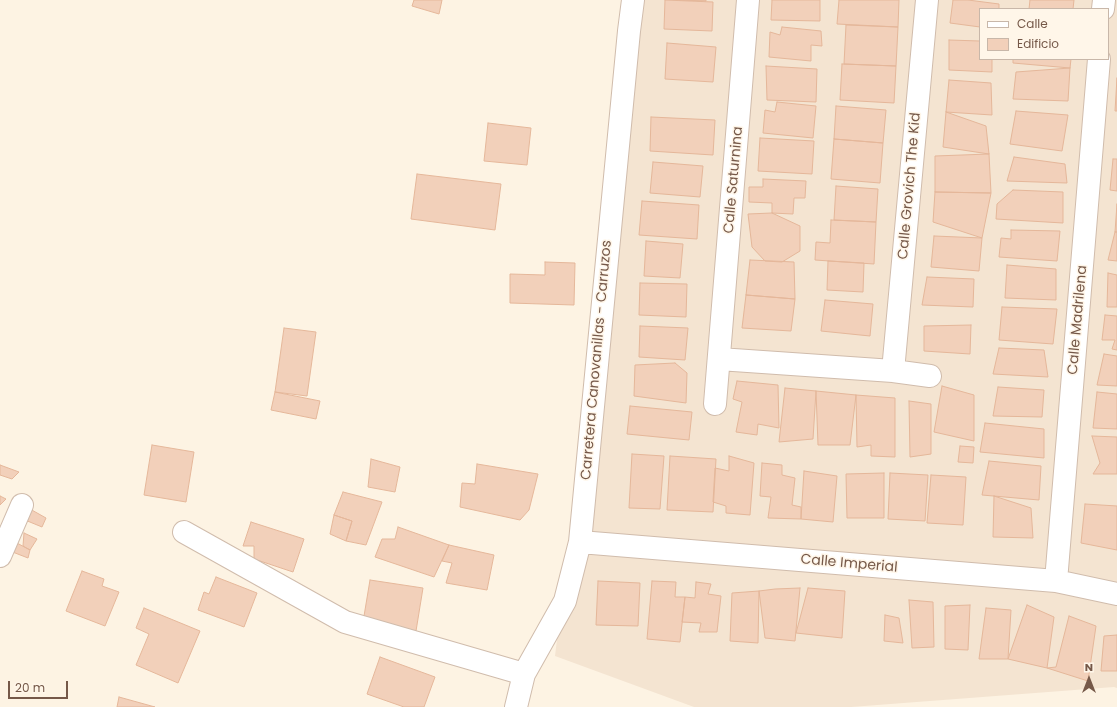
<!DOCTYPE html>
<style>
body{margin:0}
#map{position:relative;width:1117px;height:707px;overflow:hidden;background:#fdf3e3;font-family:Poppins,sans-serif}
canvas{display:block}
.legend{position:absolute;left:979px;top:8px;width:130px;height:52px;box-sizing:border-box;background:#fff6e9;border:1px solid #c8b7a9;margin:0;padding:5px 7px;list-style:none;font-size:12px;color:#755848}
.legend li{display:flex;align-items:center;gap:8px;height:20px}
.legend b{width:20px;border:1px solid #c8b7a9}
.north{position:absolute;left:1069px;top:659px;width:40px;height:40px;-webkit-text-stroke:3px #fff6e9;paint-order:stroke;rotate:0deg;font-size:11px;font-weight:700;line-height:16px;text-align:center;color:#755848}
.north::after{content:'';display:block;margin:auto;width:14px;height:18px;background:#755848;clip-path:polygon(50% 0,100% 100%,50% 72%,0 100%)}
.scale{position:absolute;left:8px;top:681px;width:60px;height:18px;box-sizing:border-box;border:2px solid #755848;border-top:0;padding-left:5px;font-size:12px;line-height:14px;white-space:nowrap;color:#755848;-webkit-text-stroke:3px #fff6e9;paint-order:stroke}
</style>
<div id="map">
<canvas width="1117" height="707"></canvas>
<ul class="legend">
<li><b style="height:5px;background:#fff"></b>Calle</li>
<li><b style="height:11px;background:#f2d0ba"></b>Edificio</li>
</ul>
<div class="north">N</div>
<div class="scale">20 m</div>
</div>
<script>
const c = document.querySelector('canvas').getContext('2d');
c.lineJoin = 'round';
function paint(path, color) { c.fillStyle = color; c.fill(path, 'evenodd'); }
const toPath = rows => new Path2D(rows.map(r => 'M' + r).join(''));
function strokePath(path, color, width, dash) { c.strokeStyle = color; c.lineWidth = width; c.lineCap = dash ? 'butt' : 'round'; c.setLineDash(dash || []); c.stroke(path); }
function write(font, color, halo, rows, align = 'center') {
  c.font = font + ' Poppins,sans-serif'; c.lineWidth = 3; c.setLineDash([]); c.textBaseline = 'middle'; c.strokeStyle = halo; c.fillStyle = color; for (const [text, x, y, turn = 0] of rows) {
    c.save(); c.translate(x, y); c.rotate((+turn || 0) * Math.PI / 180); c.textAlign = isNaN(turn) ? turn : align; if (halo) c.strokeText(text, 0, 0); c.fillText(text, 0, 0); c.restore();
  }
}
paint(toPath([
 [635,0,1117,0,1117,688,1114,687,851,707,694,707,555,656],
 [980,9,1108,9,1108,59,980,59]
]), '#f4e4d1');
const building = toPath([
 [414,0,442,0,439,14,412,6,414,0],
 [665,0,713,2,712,31,664,29,665,0],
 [679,0,706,0,706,1,679,0],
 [772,0,820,0,820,21,771,20,772,0],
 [839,0,899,0,898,27,837,24,839,0],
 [953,0,968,0,999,4,999,9,980,9,980,27,950,23,953,0],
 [1030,0,1074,0,1073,9,1029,9,1030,0],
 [846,25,898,27,896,66,844,64,846,25],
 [782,27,821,31,822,46,811,45,811,61,769,57,770,32,780,35,782,27],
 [949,40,980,41,980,59,992,59,992,72,949,70,949,40],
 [667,43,716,47,713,82,665,79,667,43],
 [1013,59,1071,59,1070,68,1013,63,1013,59],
 [842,64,896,66,894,103,840,100,842,64],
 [766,66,817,69,816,102,767,100,766,66],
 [1070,68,1068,101,1013,99,1016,72,1070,68],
 [1117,78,1117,111,1115,111,1117,78],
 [949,80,991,83,992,115,946,112,949,80],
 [777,102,816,106,813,138,763,133,765,110,775,112,777,102],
 [836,106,886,110,883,143,834,139,836,106],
 [1016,111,1068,115,1062,151,1010,144,1016,111],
 [946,112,986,126,989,154,943,147,946,112],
 [651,117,715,120,713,155,650,151,651,117],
 [488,123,531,128,527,165,484,161,488,123],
 [760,138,814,141,812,174,758,171,760,138],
 [834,139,883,143,880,183,831,179,834,139],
 [989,154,991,193,935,192,935,156,989,154],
 [1014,157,1065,164,1067,183,1007,181,1014,157],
 [1113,159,1117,159,1117,191,1110,190,1113,159],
 [653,162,703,166,700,197,650,193,653,162],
 [417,174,501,184,495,230,411,219,417,174],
 [763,179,806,181,805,198,794,198,793,214,772,213,772,203,749,202,749,187,763,187,763,179],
 [836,186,878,189,876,222,834,220,836,186],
 [1013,190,1063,192,1063,223,996,219,997,204,1013,190],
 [935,192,991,193,982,238,933,222,935,192],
 [642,201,699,205,697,239,639,235,642,201],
 [1117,204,1117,232,1115,232,1117,204],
 [772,213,800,226,800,251,782,262,765,261,752,247,748,214,772,213],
 [831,220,876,222,874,264,815,260,816,242,830,243,831,220],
 [1011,230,1060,231,1057,261,999,257,1001,238,1011,239,1011,230],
 [1115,232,1117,232,1117,261,1108,260,1115,232],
 [934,236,982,238,979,271,931,267,934,236],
 [646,241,683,244,680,278,644,276,646,241],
 [750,260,794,262,795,299,746,295,750,260],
 [828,261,864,263,863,292,827,290,828,261],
 [545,262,575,263,574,305,510,303,510,274,545,275,545,262],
 [1007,265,1056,269,1056,300,1005,298,1007,265],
 [1108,273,1117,275,1117,307,1107,307,1108,273],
 [927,277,974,279,973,307,922,305,927,277],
 [640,283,687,284,686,317,639,315,640,283],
 [746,295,795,299,791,331,742,328,746,295],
 [825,300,873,304,870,336,821,331,825,300],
 [1002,307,1057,309,1053,344,999,340,1002,307],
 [1105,315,1117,316,1117,350,1112,349,1115,340,1102,340,1105,315],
 [971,325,970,354,924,351,924,326,971,325],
 [640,326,688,328,685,360,639,357,640,326],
 [284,328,316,332,307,396,275,392,284,328],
 [999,348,1044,350,1048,377,993,374,999,348],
 [1104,354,1117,356,1117,386,1097,385,1104,354],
 [675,363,687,373,686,403,634,396,635,365,675,363],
 [737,381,778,385,779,428,758,424,757,435,736,432,742,402,733,399,737,381],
 [942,386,974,395,974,441,934,432,942,386],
 [998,387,1044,390,1042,417,993,416,998,387],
 [785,388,816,391,813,439,779,442,785,388],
 [816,391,856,395,850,445,818,445,816,391],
 [275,392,320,401,316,419,271,410,275,392],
 [1097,392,1117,394,1117,429,1093,428,1097,392],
 [856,395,895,398,895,457,871,456,871,445,857,447,856,395],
 [909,401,931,404,931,454,910,457,909,401],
 [630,406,692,412,689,440,627,434,630,406],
 [985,423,1044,429,1044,458,980,452,985,423],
 [1092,436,1117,437,1117,474,1093,474,1100,463,1092,436],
 [152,445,194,452,186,502,144,495,152,445],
 [960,446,974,447,973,463,958,462,960,446],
 [632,454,664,456,660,509,629,508,632,454],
 [670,456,716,459,713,512,667,510,670,456],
 [729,456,754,463,750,515,726,513,726,506,713,502,715,468,729,471,729,456],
 [371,459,400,467,395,492,368,487,371,459],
 [989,461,1041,466,1039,500,982,495,989,461],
 [762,463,782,465,782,475,795,478,792,505,801,507,801,519,768,518,771,497,760,496,762,463],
 [477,464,538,474,529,510,520,520,460,507,462,483,475,484,477,464],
 [0,465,19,472,12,479,0,475,0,465],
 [804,471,837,476,833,522,801,519,804,471],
 [884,473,884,518,847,518,846,474,884,473],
 [890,473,928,475,925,521,888,519,890,473],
 [931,475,966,477,963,525,927,523,931,475],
 [343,492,382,502,366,545,346,541,352,521,334,515,343,492],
 [0,496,6,499,0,505,0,496],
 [994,496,1031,508,1033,538,993,537,994,496],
 [1085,504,1117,506,1117,550,1081,543,1085,504],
 [30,509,46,518,42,527,25,520,30,509],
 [334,515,352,521,346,541,330,534,334,515],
 [251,522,304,539,293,572,254,559,254,546,243,546,251,522],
 [398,527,449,545,434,577,375,557,382,539,395,539,398,527],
 [24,533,37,539,30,550,23,546,24,533],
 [15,542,30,550,28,558,10,551,15,542],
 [449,545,494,555,487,590,446,583,452,563,442,561,449,545],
 [82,571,104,579,102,586,119,592,105,626,66,611,82,571],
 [216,577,257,593,244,627,198,610,204,592,209,594,216,577],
 [370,580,423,588,416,631,363,622,370,580],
 [598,581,640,583,638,626,596,625,598,581],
 [652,581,676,582,675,597,685,597,680,642,647,639,652,581],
 [696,582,711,584,708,594,721,596,717,632,699,632,701,623,682,622,685,597,695,598,696,582],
 [800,588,795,641,765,638,759,591,775,589,800,588],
 [808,588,845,591,842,638,796,633,808,588],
 [759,591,758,643,730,641,732,593,759,591],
 [909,600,933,602,934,647,912,648,909,600],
 [970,605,968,650,945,649,945,606,970,605],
 [1027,605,1054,617,1047,668,1008,659,1027,605],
 [144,608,200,631,178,683,136,665,149,634,136,628,144,608],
 [986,608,1011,610,1008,659,979,659,986,608],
 [885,615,899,618,903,643,884,641,885,615],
 [1069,616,1096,626,1088,681,1047,668,1056,667,1069,616],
 [1117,635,1117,671,1101,671,1104,636,1117,635],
 [380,657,435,677,424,707,404,707,367,694,380,657],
 [119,697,155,707,117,707,119,697]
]);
paint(building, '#f2d0ba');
strokePath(building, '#e5b79a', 1);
const minor = toPath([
 [1103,9,1104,0],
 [719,359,893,371,930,376],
 [893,371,927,0],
 [715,404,748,0],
 [184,532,345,622,524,674],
 [580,542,1056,581,1117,594],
 [0,556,22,505],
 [1056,581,1099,59],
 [516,707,524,674,565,601,580,542,629,31,633,0]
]);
strokePath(minor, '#d0bcac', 24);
strokePath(minor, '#fff', 22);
write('14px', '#755848', '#fff6e9', [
 ["Calle Saturnina",734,180,-85],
 ["Calle Grovich The Kid",910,186,-85],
 ["Calle Madrilena",1078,320,-85],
 ["Carretera Canovanillas - Carruzos",597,360,-85],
 ["Calle Imperial",849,564,5]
]);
</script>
